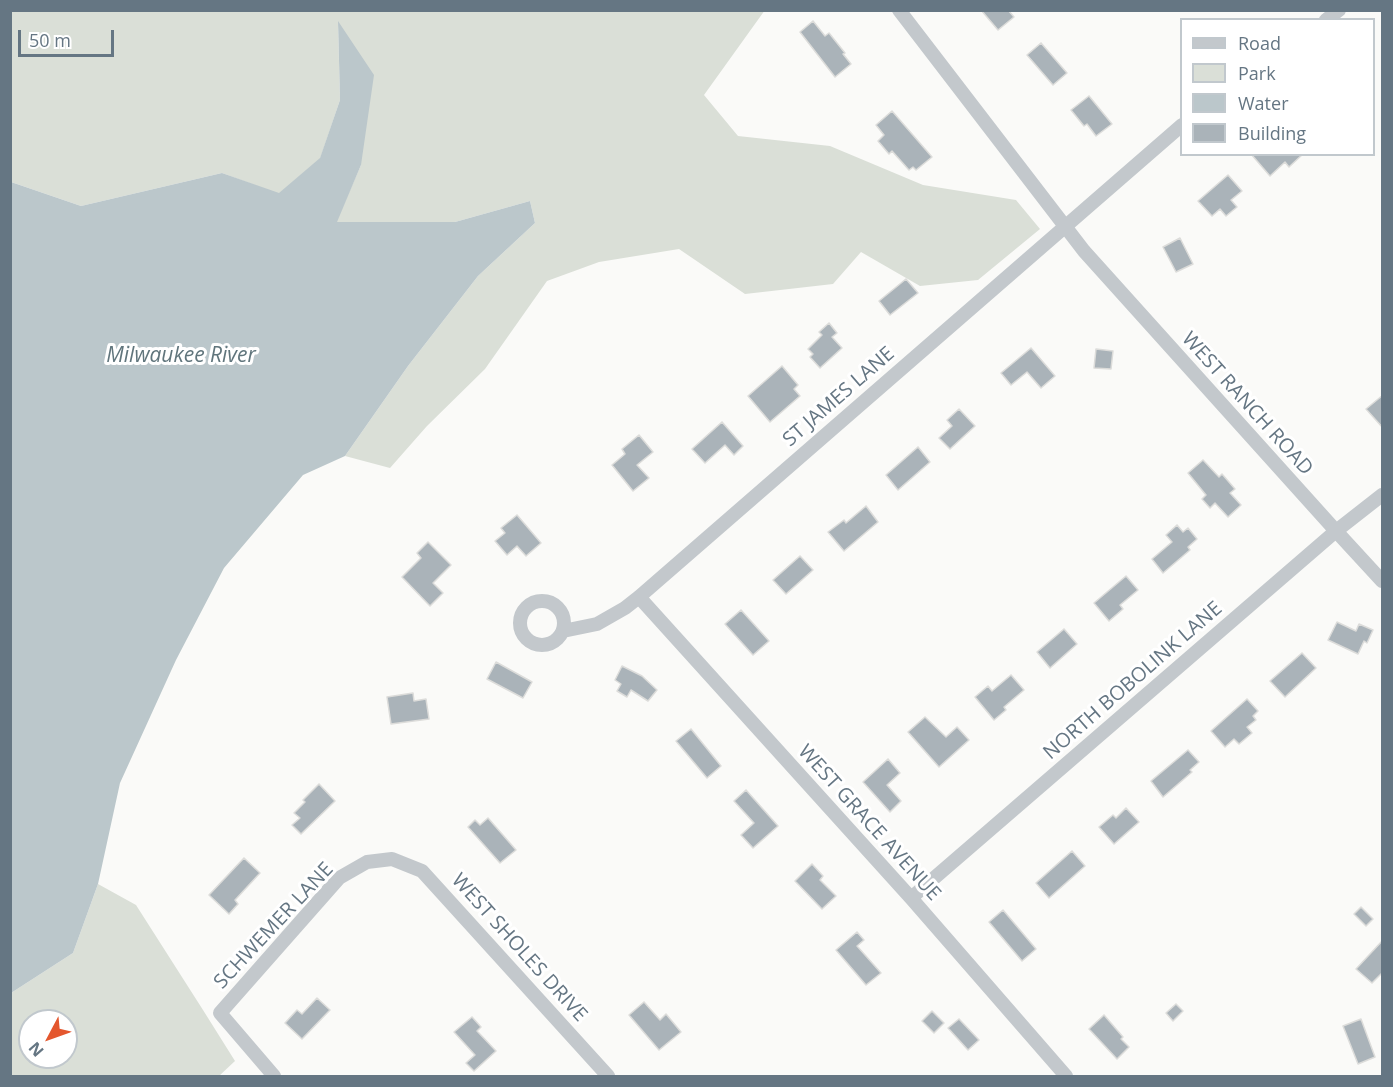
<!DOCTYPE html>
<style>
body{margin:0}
#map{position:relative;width:1393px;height:1087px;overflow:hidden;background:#fafaf8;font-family:"Open Sans",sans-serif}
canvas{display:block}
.frame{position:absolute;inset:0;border:12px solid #657683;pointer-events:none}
.legend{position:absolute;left:1180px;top:18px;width:195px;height:138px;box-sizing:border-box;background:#fff;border:2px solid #c1c8cd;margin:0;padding:8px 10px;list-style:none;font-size:18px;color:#657683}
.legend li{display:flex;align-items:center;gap:12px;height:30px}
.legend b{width:30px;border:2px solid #c1c8cd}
.north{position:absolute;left:18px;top:1009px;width:60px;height:60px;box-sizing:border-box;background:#fff;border:2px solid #c1c8cd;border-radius:50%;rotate:229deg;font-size:16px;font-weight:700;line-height:24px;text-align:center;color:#657683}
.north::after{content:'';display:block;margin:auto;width:21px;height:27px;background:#e4572e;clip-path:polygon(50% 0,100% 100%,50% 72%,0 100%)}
.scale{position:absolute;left:18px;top:30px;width:96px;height:27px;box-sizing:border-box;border:3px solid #657683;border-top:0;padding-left:8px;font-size:18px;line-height:21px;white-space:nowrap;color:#657683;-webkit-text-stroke:4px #fff;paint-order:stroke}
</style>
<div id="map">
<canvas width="1393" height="1087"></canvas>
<div class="frame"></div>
<ul class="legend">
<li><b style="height:8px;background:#c3c8cc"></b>Road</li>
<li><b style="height:16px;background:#dadfd7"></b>Park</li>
<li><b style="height:16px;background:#bbc7cb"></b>Water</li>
<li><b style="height:16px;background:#aab3b9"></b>Building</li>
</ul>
<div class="north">N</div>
<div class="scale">50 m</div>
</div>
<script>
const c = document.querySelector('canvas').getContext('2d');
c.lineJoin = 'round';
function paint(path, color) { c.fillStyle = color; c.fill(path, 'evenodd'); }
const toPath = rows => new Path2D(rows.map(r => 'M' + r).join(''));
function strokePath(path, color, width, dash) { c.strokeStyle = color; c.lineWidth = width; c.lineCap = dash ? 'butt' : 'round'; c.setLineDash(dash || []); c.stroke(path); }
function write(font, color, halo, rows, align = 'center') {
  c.font = font + ' "Open Sans",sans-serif'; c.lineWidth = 6; c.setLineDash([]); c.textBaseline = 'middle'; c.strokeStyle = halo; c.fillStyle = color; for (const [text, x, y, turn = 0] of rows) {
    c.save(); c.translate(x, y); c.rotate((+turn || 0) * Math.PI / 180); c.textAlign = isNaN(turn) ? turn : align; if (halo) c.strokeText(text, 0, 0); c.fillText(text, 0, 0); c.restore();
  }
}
paint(toPath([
 [765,10,704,95,738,136,830,146,923,185,1016,200,1040,229,978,280,920,286,861,252,833,284,745,294,679,249,599,262,547,281,485,369,427,426,390,468,345,456,408,366,478,276,535,223,530,201,455,222,336,222,361,165,338,23,340,100,320,159,279,194,222,173,81,206,11,182,11,11],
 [98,884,136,905,203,1010,235,1061,219,1076,11,1076,11,993,73,953],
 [30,1021,66,1021,66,1057,30,1057]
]), '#dadfd7');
paint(toPath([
 [338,21,374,75,361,165,337,222,455,222,530,201,535,223,478,276,408,366,345,456,303,475,224,568,176,660,120,783,98,884,73,953,11,993,11,182,81,206,222,173,279,193,320,158,340,100]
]), '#bbc7cb');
const building = toPath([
 [981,10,1008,10,1014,17,998,30,981,10],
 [813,21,825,36,829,33,845,53,843,54,851,64,835,77,800,32,813,21],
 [1041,43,1067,73,1053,85,1027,55,1041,43],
 [1089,96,1112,124,1096,136,1087,124,1084,126,1071,110,1089,96],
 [892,111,932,157,916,170,913,167,909,170,892,151,889,154,878,141,884,135,876,125,892,111],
 [1251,154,1303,154,1289,167,1285,162,1270,176,1251,154],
 [1228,175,1242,191,1231,200,1237,207,1226,216,1220,209,1212,216,1198,201,1228,175],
 [1180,238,1193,264,1176,272,1163,247,1180,238],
 [906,279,918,293,890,315,879,301,906,279],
 [829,323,837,333,832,337,842,348,820,368,810,357,813,354,808,349,822,335,819,332,829,323],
 [1031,348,1055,376,1041,388,1027,372,1011,385,1001,373,1031,348],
 [1096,349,1113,351,1111,369,1094,368,1096,349],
 [782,366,798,385,794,389,800,396,770,422,748,396,782,366],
 [1383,395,1383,428,1366,409,1383,395],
 [959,409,975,426,950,449,939,438,952,426,947,420,959,409],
 [722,422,743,446,734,455,725,445,705,463,692,449,722,422],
 [639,435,653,452,637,465,649,478,633,491,612,465,625,454,622,449,639,435],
 [918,447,930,462,898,490,886,475,918,447],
 [1203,460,1219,477,1222,474,1235,489,1230,493,1241,505,1228,517,1215,503,1210,508,1202,499,1206,495,1188,473,1203,460],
 [866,506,878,522,844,551,828,532,844,520,846,523,866,506],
 [517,515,541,543,526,556,517,546,507,555,495,541,505,533,501,528,517,515],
 [1177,525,1183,532,1188,528,1197,539,1188,547,1190,550,1163,573,1152,559,1172,542,1166,535,1177,525],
 [428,542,451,565,433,583,443,593,430,606,402,577,421,558,417,553,428,542],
 [800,556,813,570,786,594,773,580,800,556],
 [1126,576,1138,590,1120,605,1123,609,1109,621,1094,603,1126,576],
 [741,610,769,641,753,655,725,624,741,610],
 [1337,622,1356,631,1359,624,1373,630,1367,643,1364,641,1358,654,1328,640,1337,622],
 [1064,629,1077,644,1050,668,1037,652,1064,629],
 [1302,653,1316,668,1285,697,1270,681,1302,653],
 [496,662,532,682,523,698,487,679,496,662],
 [622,666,642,676,657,690,648,701,631,690,627,697,617,691,621,684,615,680,622,666],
 [1011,675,1024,690,1004,707,1006,710,994,720,975,697,988,686,992,691,1011,675],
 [413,693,414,701,426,699,429,719,391,724,387,697,413,693],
 [1247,699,1258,711,1253,716,1256,720,1247,727,1252,733,1239,744,1234,739,1225,747,1211,731,1247,699],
 [925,717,946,737,957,727,969,740,939,767,908,732,925,717],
 [691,729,721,766,707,778,676,741,691,729],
 [1188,750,1199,762,1190,770,1192,772,1163,797,1151,781,1188,750],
 [888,759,900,773,887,785,901,801,890,812,863,782,888,759],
 [319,784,335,801,301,834,292,825,300,818,294,813,305,802,303,800,319,784],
 [746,790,778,826,753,848,741,835,754,823,734,801,746,790],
 [1126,808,1139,822,1114,844,1099,827,1113,815,1116,818,1126,808],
 [488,818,516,850,500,863,468,827,475,820,480,825,488,818],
 [1072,851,1085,866,1049,898,1036,883,1072,851],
 [244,858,260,873,235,900,238,904,229,914,209,895,244,858],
 [812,864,823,876,820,880,836,896,822,909,795,881,812,864],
 [1361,907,1373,919,1366,926,1354,914,1361,907],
 [1003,910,1036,949,1022,961,989,922,1003,910],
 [857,932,864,940,857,946,881,973,866,985,836,950,857,932],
 [1383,940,1383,972,1372,983,1356,969,1383,940],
 [317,998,330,1010,302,1039,285,1023,297,1010,302,1014,317,998],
 [644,1002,660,1020,666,1014,681,1032,659,1050,629,1015,644,1002],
 [1176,1004,1183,1011,1173,1021,1166,1013,1176,1004],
 [932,1011,944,1023,934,1033,922,1021,932,1011],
 [1104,1015,1123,1037,1121,1039,1129,1047,1117,1059,1089,1029,1104,1015],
 [472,1017,481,1027,477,1031,496,1051,474,1071,466,1063,475,1055,454,1032,472,1017],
 [959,1019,979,1040,968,1050,948,1028,959,1019],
 [1361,1019,1375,1057,1358,1064,1343,1026,1361,1019]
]);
paint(building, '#aab3b9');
strokePath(building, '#dcdcda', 1.5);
strokePath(toPath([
 [899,10,1084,251,1336,531,1382,581],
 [1326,20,1339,10],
 [639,597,911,898,1066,1076],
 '520 623a22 22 0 1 1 44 0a22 22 0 1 1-44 0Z',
 [563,631,597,624,625,608,639,597,1182,125],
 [911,898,1336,531,1382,495],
 [274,1076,220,1013,339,878,367,862,392,859,422,871,608,1076]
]), '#c3c8cc', 14);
write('20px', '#657683', '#fff', [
 ["ST JAMES LANE",839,397,-41],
 ["WEST RANCH ROAD",1247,404,48],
 ["NORTH BOBOLINK LANE",1133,681,-41],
 ["WEST GRACE AVENUE",869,823,48],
 ["SCHWEMER LANE",274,926,-47],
 ["WEST SHOLES DRIVE",519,948,48]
]);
write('italic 21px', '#60757c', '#fff', [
 ["Milwaukee River",181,356]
]);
</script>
